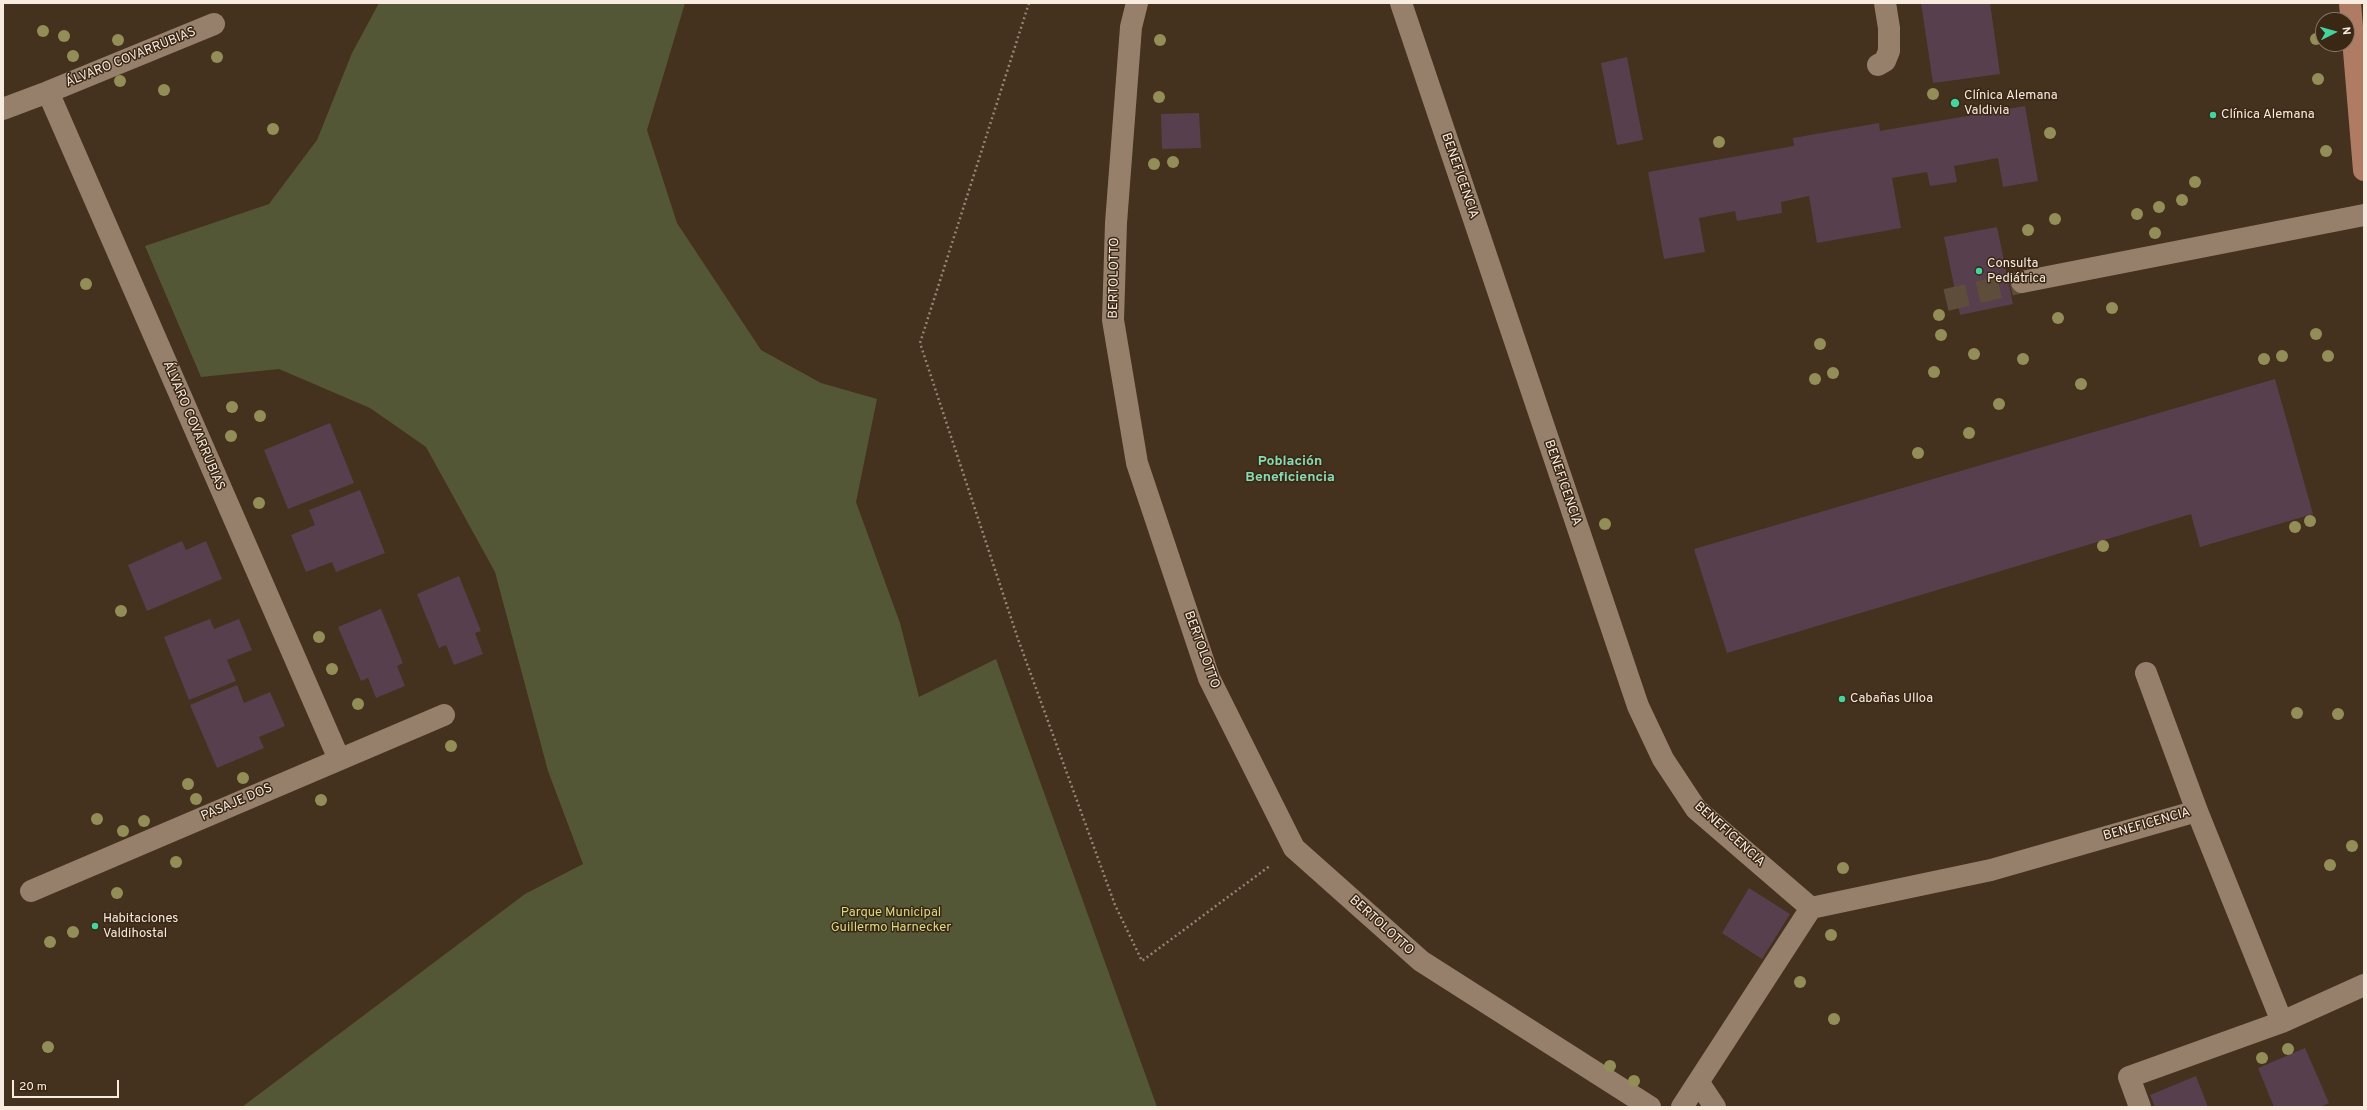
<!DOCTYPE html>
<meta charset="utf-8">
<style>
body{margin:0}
#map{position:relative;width:2367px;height:1110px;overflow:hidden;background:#44311e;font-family:Overpass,sans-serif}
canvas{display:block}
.frame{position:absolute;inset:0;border:4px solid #f8ebe0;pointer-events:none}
.north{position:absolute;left:2315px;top:12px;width:40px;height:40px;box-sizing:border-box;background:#3a2714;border:1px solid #867566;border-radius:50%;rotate:84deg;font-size:11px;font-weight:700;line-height:16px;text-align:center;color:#f8ebe0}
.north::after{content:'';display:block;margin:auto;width:14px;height:18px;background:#43d4a0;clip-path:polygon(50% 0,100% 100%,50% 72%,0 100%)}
.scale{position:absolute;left:12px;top:1080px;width:107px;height:18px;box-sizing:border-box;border:2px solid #f8ebe0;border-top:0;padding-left:5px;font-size:12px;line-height:14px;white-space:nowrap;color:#f8ebe0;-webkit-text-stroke:3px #3a2714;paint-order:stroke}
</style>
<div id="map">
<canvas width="2367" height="1110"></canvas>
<div class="frame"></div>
<div class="north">N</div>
<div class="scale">20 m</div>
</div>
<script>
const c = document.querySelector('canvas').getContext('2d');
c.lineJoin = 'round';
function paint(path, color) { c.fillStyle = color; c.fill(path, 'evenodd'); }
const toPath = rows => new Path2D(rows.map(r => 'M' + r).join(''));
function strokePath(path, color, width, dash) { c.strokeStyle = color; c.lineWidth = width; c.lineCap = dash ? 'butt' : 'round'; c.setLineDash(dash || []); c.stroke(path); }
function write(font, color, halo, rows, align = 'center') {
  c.font = font + ' Overpass,sans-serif'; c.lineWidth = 3; c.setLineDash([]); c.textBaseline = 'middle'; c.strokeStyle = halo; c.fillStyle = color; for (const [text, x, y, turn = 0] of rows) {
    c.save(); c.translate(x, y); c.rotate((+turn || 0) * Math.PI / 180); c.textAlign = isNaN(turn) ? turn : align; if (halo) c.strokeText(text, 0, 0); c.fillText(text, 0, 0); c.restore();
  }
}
paint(toPath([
 [379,3,685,3,647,130,677,223,761,350,821,383,877,399,856,502,900,623,919,697,996,659,1157,1107,242,1107,525,894,583,864,548,771,495,572,426,447,370,408,279,369,201,377,145,246,269,204,317,140,352,53]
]), '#545736');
paint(toPath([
 [1921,3,1990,3,2000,74,1933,83],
 [1627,57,1643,140,1617,145,1601,63],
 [2025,106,2038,181,2003,187,1998,158,1954,166,1957,182,1930,186,1927,172,1892,178,1901,228,1817,243,1809,196,1781,202,1782,213,1737,221,1735,211,1699,218,1705,252,1664,259,1648,172,1794,146,1793,138,1879,123,1880,131],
 [1199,113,1201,148,1162,149,1161,114],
 [1997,227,2013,304,1960,315,1944,237],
 [2275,379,2313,514,2200,547,2191,514,1727,653,1694,549],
 [330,423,354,483,288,509,264,450],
 [360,490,385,553,336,572,332,562,306,572,291,535,315,525,309,510],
 [182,541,186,550,206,541,222,579,147,611,128,565],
 [459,576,481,631,475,633,483,654,454,665,446,645,439,648,417,594],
 [381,609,403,663,397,666,405,686,376,698,368,678,361,681,338,627],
 [210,619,214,629,239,619,252,650,227,660,236,681,189,700,164,637],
 [237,685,244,703,270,692,285,726,259,737,264,748,217,768,190,705],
 [1749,888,1790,914,1762,959,1722,933],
 [2305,1048,2329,1103,2320,1107,2274,1107,2258,1068],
 [2196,1076,2208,1107,2155,1107,2150,1095]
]), '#583f4d');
strokePath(toPath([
 [1946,300,2022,282]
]), '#5f4d3b', 22, [22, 11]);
strokePath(toPath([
 [1029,3,920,343,1018,639,1115,905,1142,961,1271,865]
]), '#968677', 2.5, [2, 3]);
strokePath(toPath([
 [1137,3,1131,27,1116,223,1113,320,1137,463,1209,678,1294,848,1421,961,1650,1107],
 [1401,3,1638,706,1663,759,1696,809,1811,908,1991,870,2197,811,2282,1022,2364,985],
 [214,24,48,92,339,759],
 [1878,65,1885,61,1889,51,1889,28,1885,3],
 [3,109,48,92],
 [2022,282,2364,215],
 [2146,673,2197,811],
 [31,891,444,715],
 [1699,1083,1715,1107],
 [1682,1107,1811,908],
 [2140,1107,2129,1077,2282,1022]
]), '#97806b', 22);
strokePath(toPath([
 [2350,3,2364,170]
]), '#b07b63', 22);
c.fillStyle = '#938e57';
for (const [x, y] of [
 [43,31],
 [64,36],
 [2316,39],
 [118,40],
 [1160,40],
 [73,56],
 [217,57],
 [2318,79],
 [120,81],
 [164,90],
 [1933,94],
 [1159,97],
 [273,129],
 [2050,133],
 [1719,142],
 [2326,151],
 [1173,162],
 [1154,164],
 [2195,182],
 [2182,200],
 [2159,207],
 [2137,214],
 [2055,219],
 [2028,230],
 [2155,233],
 [86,284],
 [2112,308],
 [1939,315],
 [2058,318],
 [2316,334],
 [1941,335],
 [1820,344],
 [1974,354],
 [2282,356],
 [2328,356],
 [2023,359],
 [2264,359],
 [1934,372],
 [1833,373],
 [1815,379],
 [2081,384],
 [1999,404],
 [232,407],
 [260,416],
 [1969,433],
 [231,436],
 [1918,453],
 [259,503],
 [2310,521],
 [1605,524],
 [2295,527],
 [2103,546],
 [121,611],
 [319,637],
 [332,669],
 [358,704],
 [2297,713],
 [2338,714],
 [451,746],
 [243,778],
 [188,784],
 [196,799],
 [321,800],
 [97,819],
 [144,821],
 [123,831],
 [2352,846],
 [176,862],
 [2330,865],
 [1843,868],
 [117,893],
 [73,932],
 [1831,935],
 [50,942],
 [1800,982],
 [1834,1019],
 [48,1047],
 [2288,1049],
 [2262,1058],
 [1610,1066],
 [1634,1081]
]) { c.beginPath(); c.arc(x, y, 6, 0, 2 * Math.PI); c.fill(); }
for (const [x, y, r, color] of [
 [1955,103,5,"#43d4a0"],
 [2213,115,4,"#43d4a0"],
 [1979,271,4,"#43d4a0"],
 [1842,699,4,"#43d4a0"],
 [95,926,4,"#43d4a0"]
]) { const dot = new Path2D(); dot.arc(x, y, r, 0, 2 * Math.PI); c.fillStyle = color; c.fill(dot); strokePath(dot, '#3a2714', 1.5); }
write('13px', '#f8ebe0', '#3a2714', [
 ["ÁLVARO COVARRUBIAS",131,58,-22],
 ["BENEFICENCIA",1459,176,71],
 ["BERTOLOTTO",1115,278,-89],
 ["ÁLVARO COVARRUBIAS",193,426,67],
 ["BENEFICENCIA",1562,483,71],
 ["BERTOLOTTO",1201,650,70],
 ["PASAJE DOS",237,803,-23],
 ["BENEFICENCIA",2147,825,-16],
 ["BENEFICENCIA",1729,835,42],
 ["BERTOLOTTO",1381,926,42]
]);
write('13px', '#f8ebe0', '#3a2714', [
 ["Clínica Alemana",1964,96],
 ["Valdivia",1964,111],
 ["Clínica Alemana",2221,115],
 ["Consulta",1987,264],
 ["Pediátrica",1987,279],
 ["Cabañas Ulloa",1850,699],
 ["Habitaciones",103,919],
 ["Valdihostal",103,934]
], 'left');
write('13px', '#d4db86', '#3a2714', [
 ["Parque Municipal",891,913],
 ["Guillermo Harnecker",891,928]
]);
write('bold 14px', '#86dcb7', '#3a2714', [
 ["Población",1290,462],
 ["Beneficiencia",1290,478]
]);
</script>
